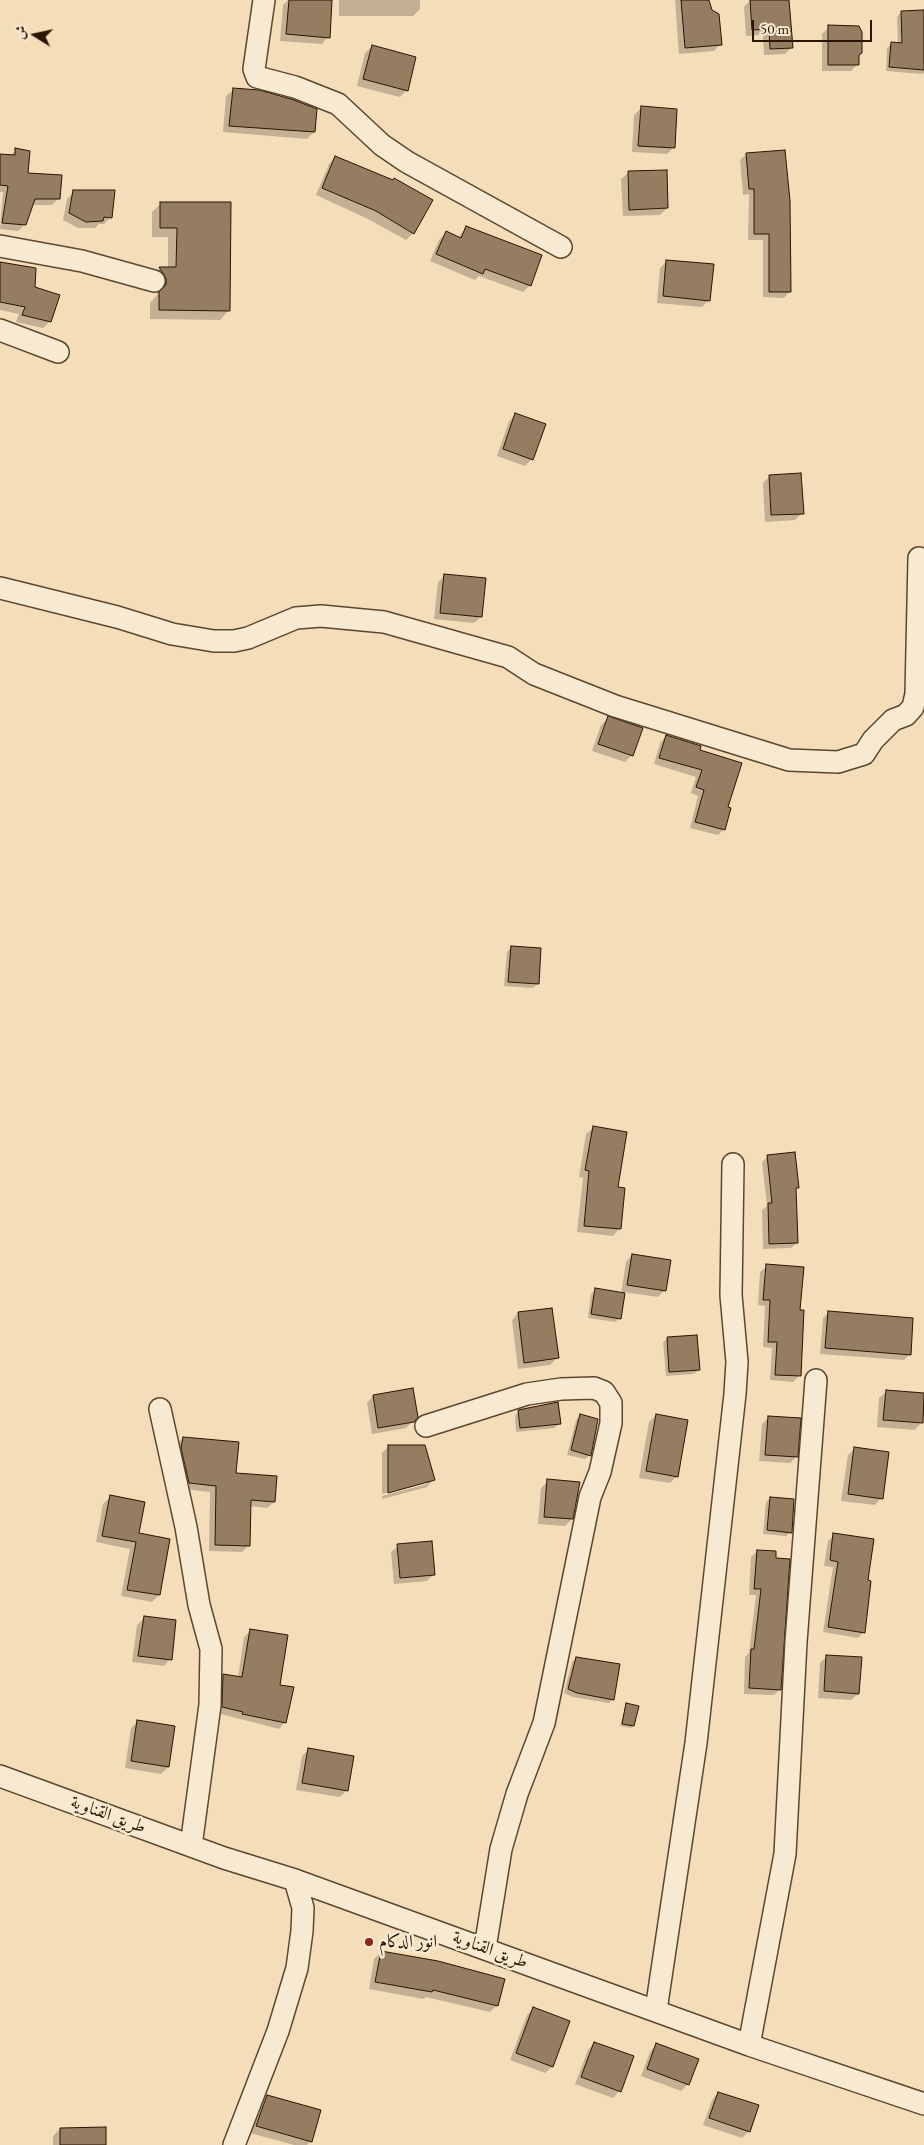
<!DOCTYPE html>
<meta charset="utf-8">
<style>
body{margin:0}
#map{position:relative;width:924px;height:2145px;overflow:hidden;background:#f4ddb9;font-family:"EB Garamond",Amiri,serif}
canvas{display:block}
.north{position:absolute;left:10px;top:10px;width:50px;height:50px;-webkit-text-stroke:4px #f8e9d2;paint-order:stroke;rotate:280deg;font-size:14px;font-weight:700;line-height:20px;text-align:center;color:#2b1400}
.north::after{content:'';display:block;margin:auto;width:18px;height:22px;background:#2b1400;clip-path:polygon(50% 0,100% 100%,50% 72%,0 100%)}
.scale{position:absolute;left:752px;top:20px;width:120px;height:22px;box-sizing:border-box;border:2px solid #2b1400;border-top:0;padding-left:6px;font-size:15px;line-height:18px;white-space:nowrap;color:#2b1400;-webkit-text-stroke:4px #f8e9d2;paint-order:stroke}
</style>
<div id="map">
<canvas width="924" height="2145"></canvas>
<div class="north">ش</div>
<div class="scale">50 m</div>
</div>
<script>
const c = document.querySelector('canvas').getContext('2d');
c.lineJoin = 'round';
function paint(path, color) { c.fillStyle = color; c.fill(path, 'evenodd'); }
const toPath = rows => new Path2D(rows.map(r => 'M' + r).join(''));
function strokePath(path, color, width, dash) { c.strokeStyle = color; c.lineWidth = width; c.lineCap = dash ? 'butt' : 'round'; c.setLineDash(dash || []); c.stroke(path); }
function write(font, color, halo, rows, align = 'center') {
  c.font = font + ' "EB Garamond",Amiri,serif'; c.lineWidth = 5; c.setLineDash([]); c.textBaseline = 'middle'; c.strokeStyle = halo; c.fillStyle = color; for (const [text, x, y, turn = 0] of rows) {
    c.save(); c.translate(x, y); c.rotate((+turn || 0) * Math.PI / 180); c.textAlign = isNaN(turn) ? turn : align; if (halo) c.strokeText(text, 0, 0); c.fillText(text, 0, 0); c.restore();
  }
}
paint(toPath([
 [288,0,310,0,328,37,322,44,280,41,283,5],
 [339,0,420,0,420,9,413,16,339,16],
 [675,0,708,0,720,44,714,51,679,54],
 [788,0,791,48,785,54,764,55,763,35,746,36,744,7,750,1],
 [924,11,924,73,922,74,886,71,887,48,892,43,898,44,897,17,901,12],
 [829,27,861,53,858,56,858,64,851,71,822,71,822,34],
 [372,46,407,90,400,97,357,86,365,53],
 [233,90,314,132,307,139,223,132,226,96],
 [641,108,674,147,667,154,632,152,634,115],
 [16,150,27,174,59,198,52,205,32,205,25,224,18,231,0,229,3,192,0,192,0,155,10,156],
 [746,154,790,291,784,298,763,297,763,240,748,240,749,194,743,195,740,160],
 [335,158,413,233,406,240,368,219,316,195,329,164],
 [628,173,667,208,660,215,623,216,621,179],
 [74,192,111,217,104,224,99,224,95,228,78,228,63,220,67,199],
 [161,203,230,203,229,310,220,320,150,319,150,303,157,295,157,288,151,277,160,268,168,268,168,237,152,237,152,212],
 [466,228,530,285,523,292,479,276,475,280,430,261,439,240,446,233,458,238],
 [667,261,709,300,702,307,657,303,660,268],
 [0,263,33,288,50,321,43,328,16,322,19,314,0,310],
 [516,414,532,459,525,466,497,456,509,421],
 [770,476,802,513,795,520,765,522,763,483],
 [445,575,481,617,474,623,434,619,438,582],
 [608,718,632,755,625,762,592,751,601,725],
 [666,736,699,751,726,808,724,829,718,835,690,828,698,796,691,793,696,777,654,764,660,743],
 [511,947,538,983,533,988,504,986,507,952],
 [593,1128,617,1188,619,1229,613,1236,577,1232,583,1178,579,1177,586,1134],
 [768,1156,798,1187,795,1190,797,1243,791,1248,763,1249,762,1210,767,1206,762,1162],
 [632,1255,665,1290,658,1297,623,1292,620,1318,615,1322,588,1318,591,1294,596,1290,621,1294,626,1262],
 [767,1266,799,1311,800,1375,793,1382,770,1380,772,1348,763,1347,765,1306,758,1305,760,1272],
 [518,1313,557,1358,550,1365,518,1369,512,1320],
 [828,1313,910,1354,904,1360,820,1354,823,1318],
 [668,1338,699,1370,694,1374,666,1376,663,1342],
 [886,1392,921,1423,915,1430,877,1427,879,1398],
 [373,1396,413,1421,406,1428,372,1434,367,1403],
 [519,1411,559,1423,555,1428,516,1432,515,1415],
 [581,1415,590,1455,585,1459,567,1455,576,1420],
 [656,1415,677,1476,670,1483,639,1478,649,1422],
 [769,1417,796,1457,790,1463,759,1461,762,1424],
 [183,1438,235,1474,276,1477,274,1502,267,1508,249,1506,249,1545,242,1552,209,1551,210,1492,183,1489,176,1445],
 [389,1446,433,1480,427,1487,382,1499,382,1494,382,1496,427,1484,427,1481,382,1494,382,1453],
 [855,1448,881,1498,875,1505,841,1501,848,1455],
 [548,1481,572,1519,565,1526,538,1524,541,1488],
 [110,1497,137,1534,169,1540,159,1595,152,1602,121,1596,130,1549,96,1542,103,1504],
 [771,1498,791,1532,786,1536,763,1534,766,1502],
 [834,1535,867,1581,864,1632,858,1638,823,1632,833,1567,824,1566,828,1541],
 [398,1546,434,1574,427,1581,394,1584,391,1552],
 [757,1551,780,1689,774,1695,744,1694,745,1657,749,1653,756,1595,749,1595,751,1557],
 [144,1618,170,1659,164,1666,132,1662,137,1625],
 [251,1630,279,1686,285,1722,279,1729,217,1713,217,1681,224,1675,238,1678,244,1637],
 [827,1656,858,1694,851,1700,818,1698,820,1663],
 [576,1658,613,1699,609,1703,573,1697,564,1693,572,1662],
 [626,1704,633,1726,631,1728,620,1726],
 [138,1721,174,1727,168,1767,161,1774,125,1768,131,1728],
 [309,1749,347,1790,340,1797,296,1790,302,1756],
 [381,1952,497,2005,490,2012,426,1997,424,1999,369,1989,374,1959],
 [534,2008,552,2067,545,2073,510,2060,527,2015],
 [594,2043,619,2091,613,2098,575,2084,588,2050],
 [656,2045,688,2084,681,2091,641,2076,650,2052],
 [718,2093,749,2131,742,2138,703,2125,712,2100],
 [267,2096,311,2141,307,2145,294,2145,250,2133,260,2103],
 [60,2129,105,2145,53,2145,53,2136]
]), '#0003');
const building = toPath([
 [289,0,332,0,330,38,286,34,289,0],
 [681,0,709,0,712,10,719,14,722,45,685,48,681,0],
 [750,0,789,0,793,48,770,49,769,29,752,30,750,0],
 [924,10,924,70,889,67,891,42,902,43,901,11,924,10],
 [828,25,859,26,862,32,862,53,859,55,859,65,828,65,828,25],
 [372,45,416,57,408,91,363,79,372,45],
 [233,88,259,90,291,99,317,109,315,132,229,126,233,88],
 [641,106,677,109,675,148,638,146,641,106],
 [15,148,30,151,28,173,62,175,60,199,35,199,26,225,2,223,8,186,0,185,0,154,15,155,15,148],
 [785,150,790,201,791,292,769,292,769,234,754,234,754,189,749,189,746,153,785,150],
 [335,156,393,180,394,178,433,200,414,234,376,211,322,188,335,156],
 [667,170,668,208,629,210,628,171,667,170],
 [73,190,115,190,112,218,104,217,103,221,86,222,69,213,73,190],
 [160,202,231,202,230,311,159,310,159,292,166,285,166,278,159,267,176,267,177,228,160,228,160,202],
 [466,226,542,255,531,286,485,269,483,274,436,254,446,231,461,238,466,226],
 [666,260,714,264,710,301,663,296,666,260],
 [0,262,36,268,35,287,60,295,51,322,22,315,25,307,0,302,0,262],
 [515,413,546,424,533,460,503,449,515,413],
 [801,473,804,514,771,515,769,475,801,473],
 [444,574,486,578,482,617,440,613,444,574],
 [608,716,643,728,633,756,598,744,608,716],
 [666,735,701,746,700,750,742,763,728,807,731,808,725,830,695,822,704,790,696,787,702,770,659,758,666,735],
 [511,946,541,948,539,984,508,982,511,946],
 [593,1126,627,1132,618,1187,625,1188,621,1229,584,1226,589,1171,585,1170,593,1126],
 [795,1152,799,1188,796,1188,798,1243,769,1244,768,1203,772,1203,767,1155,795,1152],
 [632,1254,671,1260,666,1291,627,1285,632,1254],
 [766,1264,804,1267,800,1310,804,1310,801,1376,775,1375,777,1342,768,1342,770,1300,763,1300,766,1264],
 [595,1288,625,1293,621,1319,591,1314,595,1288],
 [552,1308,559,1358,524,1363,518,1312,552,1308],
 [828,1311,913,1318,911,1355,825,1348,828,1311],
 [697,1335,700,1370,669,1372,667,1337,697,1335],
 [413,1388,418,1417,414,1422,378,1428,373,1395,413,1388],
 [886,1390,924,1393,923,1423,883,1420,886,1390],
 [558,1402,561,1424,520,1428,518,1410,558,1402],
 [580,1414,598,1419,591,1456,571,1450,580,1414],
 [656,1414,688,1420,678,1477,646,1471,656,1414],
 [768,1416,801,1418,798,1457,765,1455,768,1416],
 [183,1437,239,1442,236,1473,277,1476,275,1502,251,1500,250,1546,215,1545,216,1486,189,1483,181,1448,183,1437],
 [388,1445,425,1445,435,1480,388,1493,388,1445],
 [854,1447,889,1452,883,1499,848,1494,854,1447],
 [547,1479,580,1482,573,1519,544,1517,547,1479],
 [110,1495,145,1502,139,1533,170,1539,160,1595,127,1590,136,1542,102,1536,110,1495],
 [770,1497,794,1499,792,1533,767,1530,770,1497],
 [833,1533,874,1539,868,1580,871,1581,865,1633,828,1627,838,1562,830,1560,833,1533],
 [432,1541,435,1575,400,1578,397,1544,432,1541],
 [757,1550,776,1551,776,1558,790,1559,781,1690,749,1688,751,1649,754,1649,761,1589,754,1589,757,1550],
 [144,1616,176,1620,172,1660,138,1656,144,1616],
 [250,1629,288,1635,280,1685,294,1687,286,1723,242,1714,243,1712,222,1707,223,1674,242,1677,250,1629],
 [826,1655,862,1657,859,1694,824,1691,826,1655],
 [576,1657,620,1664,614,1700,577,1693,568,1689,576,1657],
 [626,1703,639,1706,634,1726,622,1724,626,1703],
 [137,1720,175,1726,169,1767,131,1761,137,1720],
 [308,1748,354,1756,348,1791,302,1783,308,1748],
 [381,1951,438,1961,505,1979,498,2006,433,1990,432,1992,375,1982,381,1951],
 [533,2007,570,2021,553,2067,516,2053,533,2007],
 [594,2042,634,2056,621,2092,581,2077,594,2042],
 [656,2043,699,2059,689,2085,647,2069,656,2043],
 [718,2092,759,2105,750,2132,709,2118,718,2092],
 [267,2095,321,2110,312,2142,256,2126,267,2095],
 [106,2127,106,2145,60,2145,60,2128,106,2127]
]);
paint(building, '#947d60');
strokePath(building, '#2b1400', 1);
const minor = toPath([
 [264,0,254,69,257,77,295,87,338,104,382,145,407,162,561,247],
 [0,246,82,261,154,281],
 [0,330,58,352],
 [0,588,117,617,172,634,214,641,234,641,248,638,296,618,321,616,384,622,508,657,534,674,615,706,789,760,838,762,864,754,873,740,893,720,906,715,913,707,916,694,919,558],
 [160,1409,186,1527,199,1605,211,1649,210,1705,191,1846],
 [426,1426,527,1394,561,1389,594,1388,604,1392,611,1403,611,1423,600,1472,590,1497,544,1723,517,1794,501,1849,485,1948],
 [0,1776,224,1858,295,1880,749,2045,924,2104],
 [656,2010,696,1743,735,1394,737,1362,731,1295,733,1164],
 [749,2045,785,1854,796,1642,816,1380],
 [234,2145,278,2031,297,1968,302,1931,303,1908,295,1880]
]);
strokePath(minor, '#5d462e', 24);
strokePath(minor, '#f8e9d2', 21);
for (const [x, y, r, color] of [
 [369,1942,5,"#8f2418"]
]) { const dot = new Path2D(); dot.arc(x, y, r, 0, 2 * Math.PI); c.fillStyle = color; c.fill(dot); strokePath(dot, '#f8e9d2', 2); }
write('18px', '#2b1400', '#f8e9d2', [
 ["طريق القناوية",108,1815,20],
 ["طريق القناوية",490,1950,20]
]);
write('18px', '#2b1400', '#f8e9d2', [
 ["انور الدكام",379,1942]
], 'left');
</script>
